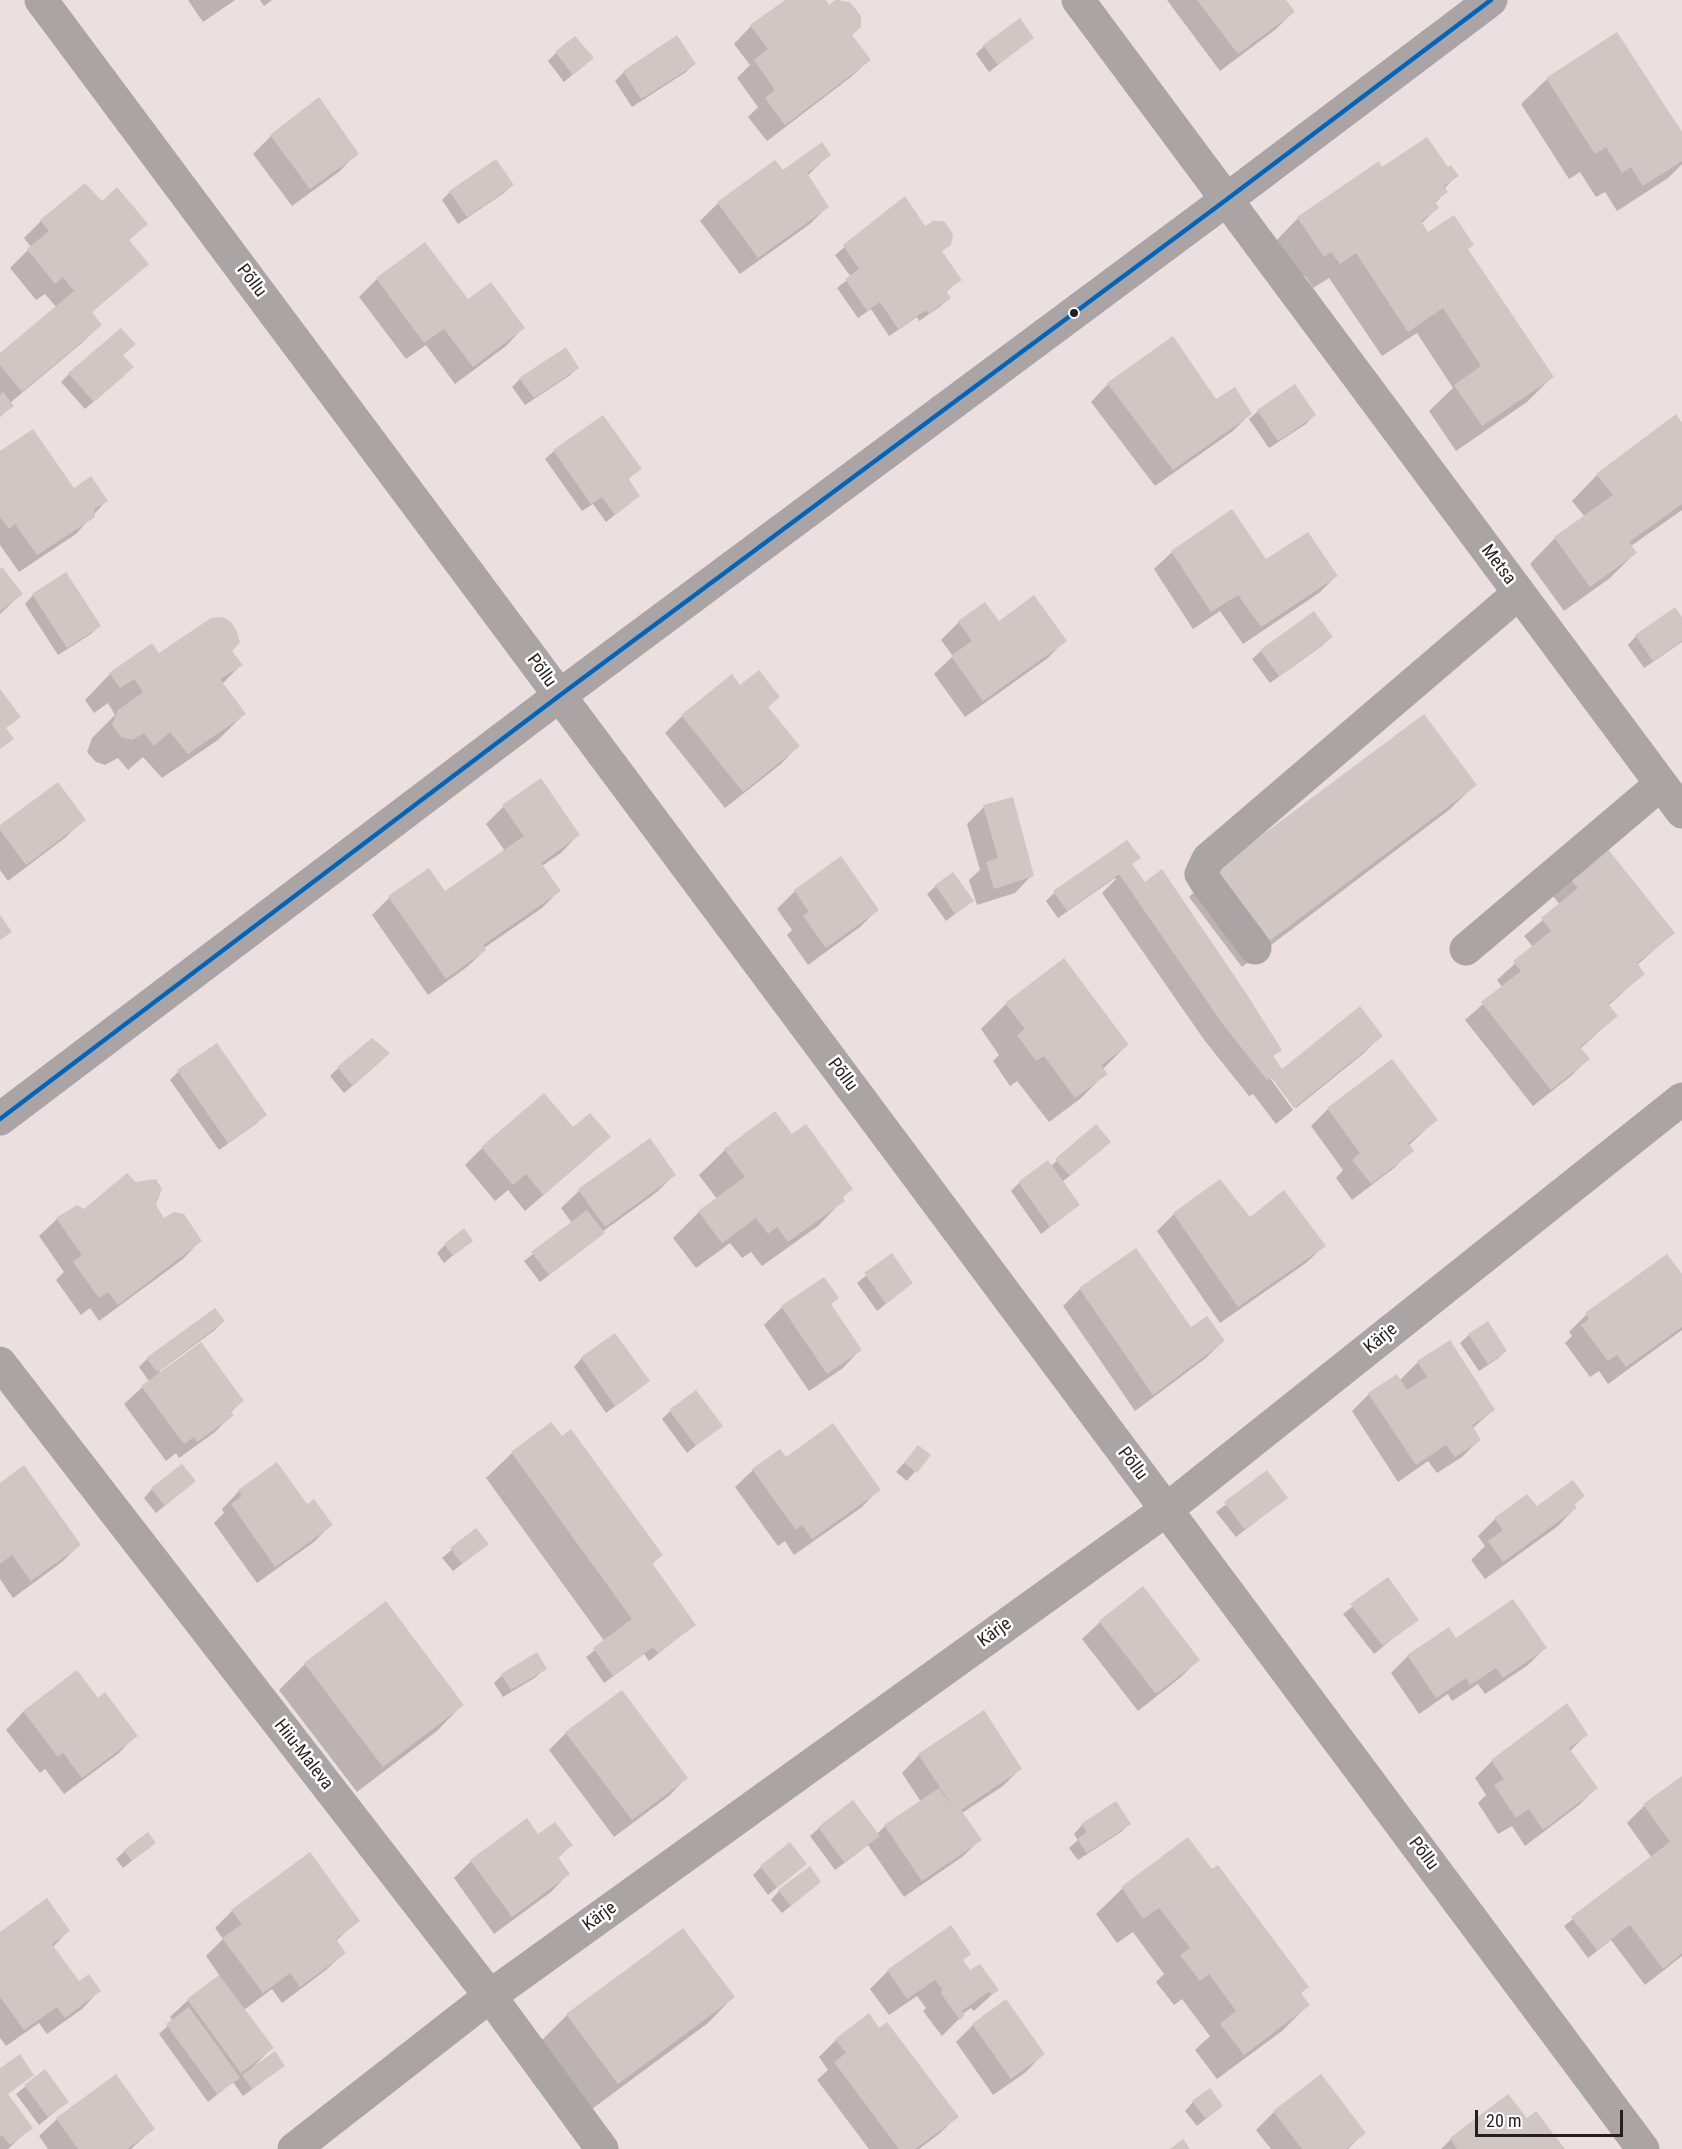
<!DOCTYPE html>
<meta charset="utf-8">
<style>
body{margin:0}
#map{position:relative;width:1682px;height:2149px;overflow:hidden;background:#ebdfdf;font-family:"Roboto Condensed",sans-serif}
canvas{display:block}
.scale{position:absolute;left:1475px;top:2110px;width:148px;height:27px;box-sizing:border-box;border:3px solid #271f1f;border-top:0;padding-left:8px;font-size:18px;line-height:21px;white-space:nowrap;color:#271f1f;-webkit-text-stroke:4px #fff;paint-order:stroke}
</style>
<div id="map">
<canvas width="1682" height="2149"></canvas>
<div class="scale">20 m</div>
</div>
<script>
const c = document.querySelector('canvas').getContext('2d');
c.lineJoin = 'round';
function paint(path, color) { c.fillStyle = color; c.fill(path, 'evenodd'); }
const toPath = rows => new Path2D(rows.map(r => 'M' + r).join(''));
function strokePath(path, color, width, dash) { c.strokeStyle = color; c.lineWidth = width; c.lineCap = dash ? 'butt' : 'round'; c.setLineDash(dash || []); c.stroke(path); }
function write(font, color, halo, rows, align = 'center') {
  c.font = font + ' "Roboto Condensed",sans-serif'; c.lineWidth = 5; c.setLineDash([]); c.textBaseline = 'middle'; c.strokeStyle = halo; c.fillStyle = color; for (const [text, x, y, turn = 0] of rows) {
    c.save(); c.translate(x, y); c.rotate((+turn || 0) * Math.PI / 180); c.textAlign = isNaN(turn) ? turn : align; if (halo) c.strokeText(text, 0, 0); c.fillText(text, 0, 0); c.restore();
  }
}
paint(toPath([
 [188,0,235,0,203,22],
 [260,0,272,0,264,6],
 [788,0,824,0,829,7,838,0,849,3,851,36,869,60,851,77,767,141,748,117,758,107,737,78,750,65,734,44,751,26],
 [1167,0,1285,0,1293,12,1276,29,1220,71],
 [677,37,694,64,686,72,632,107,615,81,624,72],
 [1032,38,989,72,976,54,984,46],
 [556,53,592,58,564,82,548,61],
 [1547,79,1682,135,1682,164,1668,178,1617,211,1605,192,1596,197,1580,172,1569,179,1521,104],
 [318,100,357,153,340,171,292,206,253,154,271,136],
 [829,155,807,176,827,207,810,224,740,274,700,221,718,203,774,162,783,172],
 [1382,169,1447,170,1457,175,1444,189,1446,192,1434,204,1437,208,1421,224,1428,234,1467,250,1552,377,1527,402,1456,451,1429,411,1453,388,1417,333,1382,356,1329,278,1313,288,1305,276,1298,281,1273,244,1298,218],
 [512,185,504,193,458,224,442,200,450,192],
 [904,198,925,228,949,244,941,252,960,280,945,293,949,298,941,306,919,321,917,317,889,336,871,309,858,318,837,288,851,277,835,255],
 [101,203,146,224,128,241,147,264,91,313,100,325,83,342,10,403,12,406,0,417,0,355,57,308,45,294,36,300,10,268,31,247,24,238,41,221],
 [425,244,468,301,523,328,506,346,455,384,426,345,406,359,359,297,376,280],
 [122,356,124,376,85,409,61,382,69,374],
 [578,368,569,376,525,405,512,387,520,379],
 [1108,384,1250,414,1233,431,1155,486,1091,402],
 [1258,411,1314,415,1306,424,1269,448,1249,419],
 [1682,425,1682,510,1631,546,1635,553,1610,578,1564,611,1530,564,1555,538,1585,517,1572,501,1597,475],
 [554,451,640,469,627,480,638,496,606,522,593,504,582,511,545,459],
 [0,453,74,490,106,501,76,534,19,572,0,545],
 [1172,552,1266,561,1336,576,1319,593,1243,644,1220,611,1193,629,1154,569],
 [0,571,21,594,0,614],
 [33,595,99,626,91,634,58,655,25,604],
 [985,604,998,623,1065,640,1048,658,965,717,934,674,953,656,941,640,959,622],
 [1314,613,1331,637,1323,645,1270,683,1252,659,1261,651],
 [1682,620,1682,642,1644,668,1628,645,1636,636],
 [230,651,241,665,222,684,244,714,218,740,162,778,143,757,128,770,118,758,105,765,96,762,87,752,92,738,115,715,108,703,94,713,85,700,110,674,159,655],
 [740,687,778,697,767,708,798,746,781,764,725,808,665,733,682,716],
 [1475,785,1449,810,1242,967,1189,897,1215,872],
 [503,807,578,835,561,853,542,866,559,891,542,908,484,948,485,950,467,967,428,995,372,915,389,898,445,893,505,851,486,824],
 [984,807,1032,875,1015,893,977,905,969,880,980,870,967,824],
 [84,819,66,837,8,881,0,870,0,827],
 [840,858,877,910,860,927,808,965,787,935,792,930,777,909,795,891],
 [1139,858,1131,865,1144,884,1280,1049,1272,1057,1281,1071,1381,1036,1364,1053,1296,1108,1274,1078,1270,1078,1293,1110,1276,1124,1253,1094,1249,1096,1205,1041,1102,893,1116,879,1115,878,1058,918,1046,901,1054,893],
 [1570,879,1673,933,1637,965,1643,974,1608,1006,1616,1016,1580,1049,1588,1059,1571,1076,1533,1106,1465,1020,1502,987,1497,980,1533,947,1524,936,1560,905,1553,896],
 [936,886,972,901,946,921,927,894],
 [1006,1004,1127,1045,1103,1069,1106,1073,1080,1099,1049,1122,1017,1081,1010,1086,993,1061,999,1055,981,1029],
 [380,1062,344,1093,330,1076,338,1068],
 [178,1072,265,1115,257,1123,219,1150,170,1080],
 [1328,1109,1436,1120,1408,1146,1412,1150,1394,1168,1352,1200,1336,1178,1343,1170,1311,1126],
 [1096,1126,1101,1150,1062,1182,1078,1205,1041,1234,1011,1191,1019,1183,1051,1166],
 [573,1129,609,1137,591,1154,525,1211,508,1190,495,1201,465,1165,482,1148],
 [791,1136,851,1189,842,1198,843,1200,818,1226,762,1266,751,1252,742,1258,730,1243,696,1268,673,1238,699,1212,717,1199,699,1175,725,1150],
 [650,1140,674,1175,657,1192,602,1232,594,1241,540,1282,524,1261,572,1223,561,1208,579,1191],
 [135,1184,155,1205,164,1221,200,1241,183,1259,99,1321,90,1308,81,1315,56,1280,64,1272,39,1236,57,1219,84,1211],
 [1174,1214,1250,1220,1324,1246,1306,1263,1220,1323,1157,1231],
 [471,1240,444,1263,437,1253,445,1245],
 [891,1255,911,1283,877,1311,857,1283],
 [1682,1277,1682,1330,1608,1384,1599,1371,1590,1377,1565,1343,1572,1336,1569,1332,1586,1315],
 [823,1279,837,1298,830,1305,860,1350,843,1368,809,1391,764,1325,782,1307],
 [1080,1289,1223,1341,1206,1358,1135,1411,1063,1306],
 [223,1321,215,1330,159,1371,161,1373,242,1401,230,1413,232,1415,215,1432,179,1458,176,1453,166,1461,124,1404,149,1381,139,1367,147,1359],
 [1469,1335,1506,1351,1497,1359,1479,1371,1460,1343],
 [582,1358,648,1381,639,1389,606,1413,574,1367],
 [1418,1362,1493,1410,1472,1429,1479,1440,1462,1457,1437,1473,1428,1461,1398,1482,1352,1411,1369,1394,1399,1381],
 [670,1411,721,1425,687,1453,662,1419],
 [918,1447,928,1456,907,1481,896,1472],
 [780,1451,786,1459,879,1489,862,1507,794,1555,785,1541,778,1546,735,1487,753,1470],
 [512,1453,661,1555,651,1565,694,1625,649,1661,644,1654,604,1683,586,1657,605,1642,486,1478],
 [277,1464,307,1506,331,1525,314,1542,257,1583,214,1523,224,1513,222,1509,239,1491],
 [1267,1473,1286,1498,1236,1537,1216,1512],
 [194,1481,156,1513,144,1498,152,1489],
 [0,1485,79,1545,62,1562,13,1598,0,1579],
 [1583,1496,1573,1506,1575,1508,1558,1526,1485,1579,1471,1560,1485,1546,1478,1536,1495,1519],
 [475,1530,478,1552,453,1571,442,1558],
 [1387,1579,1417,1619,1374,1654,1343,1614],
 [1143,1588,1198,1660,1181,1677,1138,1711,1082,1639,1100,1622],
 [1456,1640,1545,1648,1528,1665,1485,1694,1478,1684,1452,1701,1448,1694,1419,1714,1391,1673,1408,1656],
 [305,1664,462,1705,437,1731,357,1792,279,1690],
 [545,1668,536,1677,503,1697,494,1683,502,1675],
 [77,1672,98,1700,136,1735,119,1753,64,1794,45,1769,40,1773,6,1730,23,1712],
 [566,1733,686,1778,669,1796,614,1837,549,1750],
 [1586,1735,1570,1751,1596,1788,1579,1805,1525,1846,1512,1826,1498,1834,1478,1803,1486,1795,1475,1778,1492,1761],
 [919,1755,1020,1769,1003,1786,962,1813,980,1840,962,1857,904,1897,868,1845,835,1870,810,1836,819,1828,877,1834,885,1826,921,1802,902,1773],
 [1682,1778,1682,1956,1645,1985,1611,1940,1588,1958,1564,1926,1652,1858,1627,1823,1644,1806],
 [1129,1824,1121,1832,1078,1860,1069,1848,1078,1840,1074,1834,1082,1825],
 [538,1836,571,1845,557,1859,568,1874,551,1892,494,1934,454,1878,471,1861],
 [1188,1839,1212,1872,1307,1987,1300,1994,1308,2005,1282,2031,1217,2079,1195,2050,1210,2036,1182,1999,1174,2005,1156,1982,1164,1974,1133,1932,1117,1943,1096,1914,1122,1889],
 [154,1843,123,1868,116,1859,125,1851],
 [805,1864,768,1895,753,1875,761,1867],
 [820,1882,782,1913,771,1900,779,1891],
 [232,1911,358,1920,336,1941,344,1953,326,1970,282,2003,272,1989,244,2010,272,2048,255,2065,283,2066,243,2096,233,2082,208,2102,159,2034,173,2021,170,2017,188,2000,220,1976,206,1956,223,1939,215,1928],
 [950,1927,962,1961,970,1972,997,1990,974,2011,971,2008,962,2014,963,2015,942,2036,923,2011,926,2008,917,1996,889,2015,870,1989,888,1971],
 [683,1930,733,1997,708,2023,592,2109,541,2041,567,2015],
 [68,1931,53,1947,79,1983,99,1991,82,2009,47,2034,39,2023,6,2046,0,2038,0,1934],
 [973,2025,1043,2054,1026,2072,993,2095,956,2042],
 [879,2030,957,2117,939,2134,919,2149,869,2149,817,2080,828,2070,819,2057,836,2040],
 [0,2070,32,2074,7,2095,31,2127,8,2149,0,2149],
 [45,2071,67,2102,39,2125,16,2094],
 [1320,2076,1364,2133,1348,2149,1271,2149,1256,2130,1274,2112],
 [115,2077,153,2129,131,2149,48,2149,39,2136,57,2119],
 [1508,2096,1527,2120,1563,2149,1441,2149,1451,2139],
 [1193,2102,1212,2114,1197,2126,1185,2111]
]), '#0003');
paint(toPath([
 [785,0,826,0,829,5,835,0,850,2,861,16,861,27,852,35,871,60,785,125,765,98,775,90,754,60,768,49,750,25],
 [1197,0,1286,0,1295,12,1238,54],
 [1020,18,1034,38,998,65,983,45],
 [1617,32,1682,132,1682,161,1643,186,1631,167,1622,173,1606,147,1595,154,1546,78],
 [677,35,696,64,641,99,623,71],
 [575,36,594,58,573,75,555,52],
 [319,97,359,154,310,189,270,135],
 [1427,137,1448,167,1451,165,1459,176,1444,186,1448,192,1435,201,1439,208,1421,221,1428,232,1454,215,1474,245,1468,249,1554,377,1482,426,1454,385,1481,366,1443,308,1408,332,1356,253,1340,264,1331,252,1324,257,1297,217,1379,161,1382,167],
 [822,142,831,155,807,173,829,207,758,258,717,202,775,160,783,170],
 [496,159,514,185,467,217,449,191],
 [85,183,102,201,117,187,148,224,129,240,149,264,92,312,102,325,22,392,0,365,0,353,74,291,63,277,55,284,27,249,49,231,40,220],
 [905,196,925,226,933,221,944,221,953,234,951,245,942,251,962,280,946,291,951,298,928,314,926,310,898,329,880,302,867,311,845,279,859,269,843,245],
 [425,242,468,299,491,282,525,328,473,367,444,329,424,343,376,278],
 [121,328,136,344,123,355,134,367,94,402,68,373],
 [1173,336,1216,399,1235,387,1252,414,1173,470,1107,383],
 [566,347,579,368,534,398,519,378],
 [1295,384,1316,415,1278,441,1257,410],
 [3,392,14,406,0,416,0,395],
 [1676,414,1682,423,1682,504,1629,542,1637,553,1590,587,1554,537,1613,495,1596,474],
 [603,415,642,469,628,478,640,496,615,515,602,497,591,504,553,450],
 [33,429,74,488,91,476,108,501,94,509,95,517,37,555,15,524,9,529,0,517,0,451],
 [1232,509,1266,559,1308,532,1338,576,1261,627,1238,595,1211,612,1171,551],
 [2,567,23,594,0,611,0,569],
 [66,572,101,626,67,648,32,594],
 [1034,595,1067,641,983,701,951,656,972,641,958,621,985,602,999,621],
 [1675,607,1682,617,1682,641,1653,661,1635,635],
 [1314,611,1333,637,1279,676,1260,650],
 [223,617,232,623,237,632,240,642,232,651,243,665,220,679,246,714,188,754,170,732,154,746,144,733,132,740,121,737,112,725,118,710,143,692,134,679,120,688,109,673,152,643,159,653,211,618],
 [759,670,780,697,768,707,800,746,743,792,681,715,732,674,740,685],
 [0,689,21,717,6,728,14,739,0,749],
 [1424,714,1477,785,1268,942,1214,871],
 [541,778,580,835,541,863,561,891,483,945,486,950,446,979,388,896,429,868,445,891,524,836,502,805],
 [58,782,86,820,26,865,0,830,0,825],
 [1013,797,1034,876,994,889,986,862,998,858,983,805],
 [1127,840,1141,858,1132,864,1145,882,1162,869,1244,990,1282,1050,1273,1056,1282,1069,1360,1006,1383,1036,1294,1108,1271,1077,1267,1080,1222,1023,1119,874,1067,911,1053,891],
 [1607,848,1675,933,1637,963,1645,974,1608,1004,1618,1016,1580,1047,1590,1059,1551,1090,1481,1002,1521,971,1513,961,1551,931,1541,918,1578,888,1569,878],
 [841,856,879,910,826,948,803,916,809,912,794,890],
 [953,872,974,901,955,914,935,885],
 [0,915,12,932,0,940],
 [1064,958,1129,1045,1101,1065,1108,1074,1075,1098,1044,1056,1036,1061,1017,1035,1025,1029,1005,1003],
 [372,1038,390,1053,353,1086,337,1067],
 [217,1043,267,1115,228,1143,177,1070],
 [1392,1059,1438,1120,1408,1143,1414,1151,1371,1184,1352,1160,1360,1153,1327,1108],
 [544,1093,573,1127,590,1113,611,1137,543,1195,526,1174,513,1185,481,1147],
 [775,1111,792,1134,806,1124,853,1189,843,1197,845,1201,788,1242,777,1227,768,1234,756,1218,722,1243,698,1211,745,1177,724,1149],
 [1096,1124,1111,1142,1070,1176,1055,1159],
 [650,1138,676,1175,605,1227,578,1189],
 [1048,1160,1080,1205,1050,1227,1018,1182],
 [127,1173,136,1182,156,1179,162,1189,156,1205,164,1218,174,1212,184,1214,202,1241,118,1305,108,1292,99,1298,73,1262,82,1255,56,1218,77,1205,84,1209],
 [1220,1179,1250,1217,1284,1190,1326,1246,1238,1307,1173,1213],
 [587,1210,605,1233,549,1275,531,1252],
 [464,1228,473,1241,453,1256,444,1244],
 [1136,1248,1191,1327,1207,1316,1225,1341,1153,1395,1079,1288],
 [892,1253,913,1283,886,1304,864,1273],
 [1667,1254,1682,1274,1682,1327,1626,1367,1617,1355,1608,1361,1581,1325,1589,1319,1585,1313],
 [824,1277,839,1298,831,1304,862,1350,827,1374,781,1306],
 [215,1308,225,1321,157,1372,146,1358],
 [1488,1321,1507,1351,1488,1364,1468,1334],
 [615,1333,650,1381,615,1406,581,1357],
 [1450,1340,1495,1410,1472,1425,1481,1440,1455,1457,1446,1445,1416,1465,1368,1393,1397,1374,1407,1390,1427,1377,1417,1361],
 [201,1342,244,1401,230,1411,234,1415,197,1442,194,1437,184,1444,141,1386],
 [696,1390,723,1426,696,1446,669,1410],
 [551,1422,562,1436,571,1429,663,1555,652,1563,696,1625,658,1653,653,1647,613,1676,593,1648,632,1619,511,1452],
 [833,1423,881,1490,812,1539,802,1525,796,1530,752,1469,780,1449,786,1457],
 [918,1445,931,1455,917,1473,904,1463],
 [277,1462,307,1504,314,1499,333,1525,275,1567,231,1504,242,1496,238,1490],
 [182,1464,196,1481,165,1506,151,1488],
 [24,1465,81,1545,31,1581,12,1555,0,1564,0,1483],
 [1267,1470,1288,1498,1245,1530,1224,1502],
 [1573,1480,1585,1496,1574,1504,1577,1508,1503,1562,1488,1541,1503,1530,1494,1518,1527,1494,1537,1506],
 [476,1528,489,1544,462,1564,450,1548],
 [1388,1577,1419,1620,1383,1646,1350,1604],
 [1143,1586,1200,1660,1156,1694,1099,1621],
 [1513,1599,1547,1648,1503,1678,1496,1668,1470,1685,1466,1678,1436,1698,1407,1655,1449,1627,1456,1638],
 [386,1601,464,1705,383,1767,304,1663],
 [537,1652,547,1669,511,1690,501,1674],
 [77,1670,98,1698,105,1692,138,1736,82,1778,63,1753,58,1757,23,1711],
 [622,1690,688,1778,632,1820,565,1732],
 [1567,1703,1588,1735,1569,1748,1598,1788,1543,1830,1529,1809,1516,1818,1494,1785,1504,1779,1491,1760],
 [984,1710,1022,1769,961,1810,982,1840,922,1881,884,1825,939,1788,957,1813,918,1754],
 [1682,1776,1682,1953,1663,1969,1630,1925,1597,1950,1571,1917,1670,1842,1643,1804],
 [853,1800,880,1836,844,1862,818,1827],
 [1116,1801,1131,1824,1087,1853,1077,1839,1087,1832,1081,1824],
 [527,1818,538,1834,555,1822,573,1845,558,1857,570,1874,512,1917,470,1860],
 [148,1832,156,1843,132,1861,124,1850],
 [1188,1837,1212,1869,1218,1865,1309,1987,1301,1993,1310,2005,1244,2055,1220,2024,1236,2011,1209,1974,1200,1981,1180,1955,1190,1948,1159,1908,1143,1919,1121,1887],
 [790,1842,807,1864,777,1888,760,1866],
 [310,1852,360,1921,336,1939,346,1953,300,1987,290,1973,263,1993,222,1938,242,1924,231,1910],
 [810,1866,821,1882,791,1906,778,1890],
 [47,1898,70,1931,52,1944,79,1981,89,1974,101,1991,65,2018,57,2007,24,2030,0,1997,0,1932],
 [951,1925,971,1954,963,1960,970,1970,980,1964,999,1990,992,1995,989,1991,962,2011,965,2015,960,2020,940,1992,943,1990,935,1980,907,1999,887,1970],
 [683,1928,735,1997,618,2084,566,2014],
 [219,1975,274,2048,241,2073,187,1999],
 [1006,1999,1045,2054,1011,2079,972,2024],
 [189,2007,240,2078,217,2094,166,2024],
 [869,2013,879,2028,887,2022,959,2117,915,2149,899,2149,834,2062,846,2053,835,2039],
 [275,2051,285,2066,252,2089,242,2075],
 [20,2054,34,2075,8,2094,33,2128,10,2145,2,2135,0,2137,0,2068],
 [45,2069,69,2102,48,2117,24,2085],
 [116,2074,155,2129,127,2149,78,2149,56,2118],
 [1321,2074,1366,2133,1346,2149,1302,2149,1273,2111],
 [1210,2088,1223,2106,1206,2119,1192,2101],
 [1508,2094,1527,2118,1536,2111,1565,2149,1457,2149,1450,2138],
 [1183,2139,1190,2149,1170,2149]
]), '#d0c7c5');
strokePath(toPath([
 [41,0,1643,2149],
 [1078,0,1682,812],
 [1255,948,1208,885,1201,874,1208,859,1519,593],
 [1466,949,1661,784],
 [0,1119,559,696,1226,200,1491,0],
 [0,1363,490,1996,602,2149],
 [294,2149,490,1996,1166,1510,1682,1099]
]), '#aaa4a5', 33);
strokePath(toPath([
 [0,1119,559,696,1226,200,1491,0]
]), '#0065bd', 4.5);
for (const [x, y, r, color] of [
 [1074,313,5,"#271f1f"]
]) { const dot = new Path2D(); dot.arc(x, y, r, 0, 2 * Math.PI); c.fillStyle = color; c.fill(dot); strokePath(dot, '#fff', 2); }
write('18px', '#271f1f', '#fff', [
 ["Põllu",251,281,53],
 ["Metsa",1498,565,53],
 ["Põllu",541,671,54],
 ["Põllu",842,1075,53],
 ["Kärje",1381,1339,-39],
 ["Põllu",1132,1464,53],
 ["Kärje",995,1633,-36],
 ["Hiiu-Maleva",303,1755,52],
 ["Põllu",1423,1854,53],
 ["Kärje",600,1917,-36]
]);
</script>
